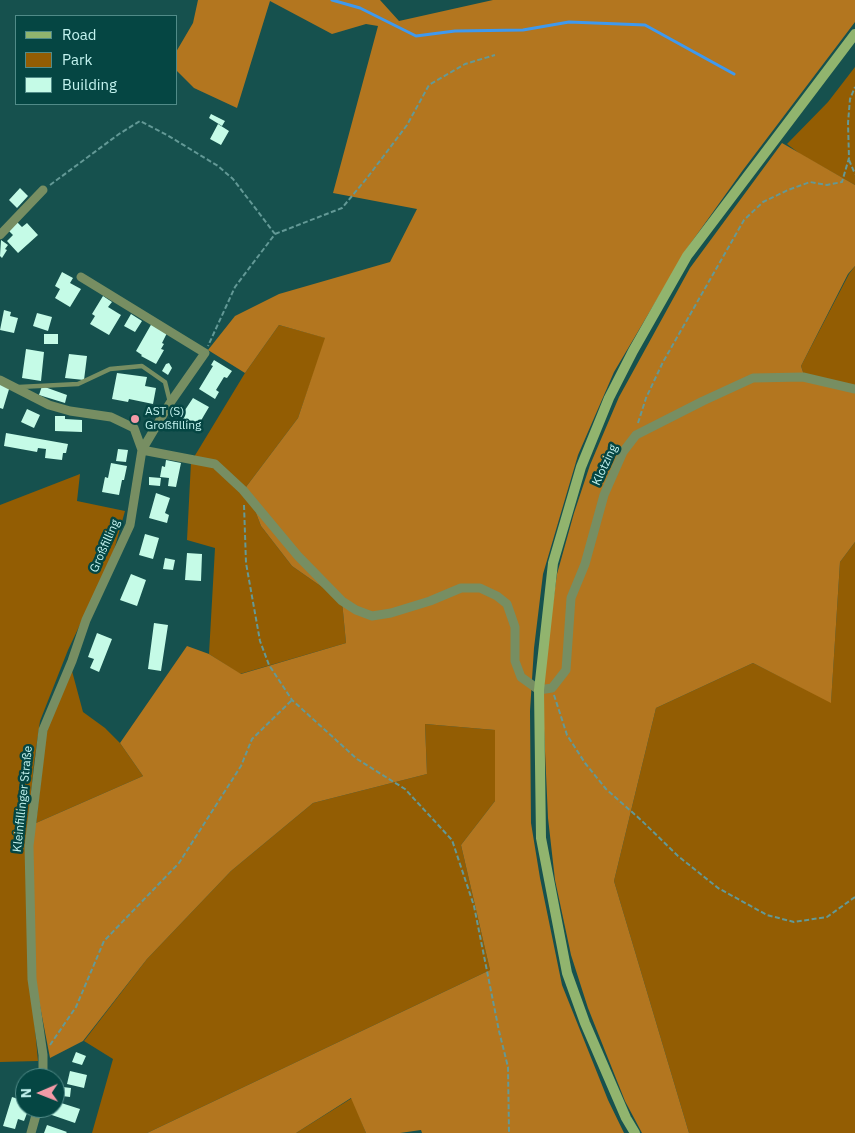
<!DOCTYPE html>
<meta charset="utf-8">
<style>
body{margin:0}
#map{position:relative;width:855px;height:1133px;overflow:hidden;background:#16514e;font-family:"IBM Plex Sans",sans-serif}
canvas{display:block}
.legend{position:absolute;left:15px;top:15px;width:162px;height:90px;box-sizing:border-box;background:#054643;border:1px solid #518b88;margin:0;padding:6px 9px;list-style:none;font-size:15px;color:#c3f3ef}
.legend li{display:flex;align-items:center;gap:10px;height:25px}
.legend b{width:25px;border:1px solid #518b88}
.north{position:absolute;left:15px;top:1068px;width:50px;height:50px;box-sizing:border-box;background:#054643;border:1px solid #518b88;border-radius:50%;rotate:269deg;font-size:14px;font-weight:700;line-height:20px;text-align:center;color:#c3f3ef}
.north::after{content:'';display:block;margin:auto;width:18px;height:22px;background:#f39aa7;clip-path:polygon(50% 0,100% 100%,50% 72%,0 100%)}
</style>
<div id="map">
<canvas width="855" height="1133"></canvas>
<ul class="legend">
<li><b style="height:6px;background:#91b46e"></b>Road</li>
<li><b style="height:14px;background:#935d03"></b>Park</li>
<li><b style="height:14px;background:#c5fbe7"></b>Building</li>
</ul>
<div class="north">N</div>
</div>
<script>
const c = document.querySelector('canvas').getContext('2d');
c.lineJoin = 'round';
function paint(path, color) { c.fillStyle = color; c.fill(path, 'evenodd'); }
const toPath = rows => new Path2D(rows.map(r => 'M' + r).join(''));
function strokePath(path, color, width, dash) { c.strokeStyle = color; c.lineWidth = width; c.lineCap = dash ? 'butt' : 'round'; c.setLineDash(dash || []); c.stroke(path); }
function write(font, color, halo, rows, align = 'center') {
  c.font = font + ' "IBM Plex Sans",sans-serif'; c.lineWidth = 5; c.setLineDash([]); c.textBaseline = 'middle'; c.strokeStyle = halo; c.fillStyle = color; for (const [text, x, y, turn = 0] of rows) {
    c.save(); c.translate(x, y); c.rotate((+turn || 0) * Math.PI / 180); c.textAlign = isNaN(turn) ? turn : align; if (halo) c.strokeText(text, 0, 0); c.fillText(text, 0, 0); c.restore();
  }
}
paint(toPath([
 [855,67,855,185,800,154,787,144,828,102],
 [855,266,855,387,804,375,801,366,849,274],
 [279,325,326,338,298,418,246,487,261,526,292,566,342,601,346,643,240,674,209,654,215,548,187,540,191,462,245,373],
 [80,474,77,501,125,511,112,557,68,650,40,721,34,764,28,825,27,942,38,1061,0,1062,0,505],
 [855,542,855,1133,689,1133,614,881,656,708,753,663,831,702,840,562],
 [72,671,83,712,105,728,120,743,143,776,36,823,46,735,58,693],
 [425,724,495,730,495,801,461,845,490,970,147,1133,92,1133,113,1059,84,1041,147,959,231,871,313,803,427,774],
 [352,1098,366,1133,296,1133]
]), '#935d03');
paint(toPath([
 [198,0,380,0,399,21,493,0,855,0,855,22,743,170,688,247,614,372,578,455,543,574,534,648,530,711,531,823,540,878,562,985,608,1100,624,1133,422,1133,421,1130,400,1133,366,1133,351,1098,296,1133,147,1133,490,970,461,845,495,801,495,730,425,724,427,774,313,803,231,871,147,959,83,1041,50,1058,35,980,30,846,36,823,143,776,120,743,187,646,209,654,241,674,346,643,342,601,292,566,261,526,246,487,298,418,325,338,279,325,245,373,208,350,235,316,279,294,390,262,417,209,333,193,378,26,366,24,332,34,270,1,237,108,194,88,176,70,176,52,193,23],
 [782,143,855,185,855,266,848,274,801,366,804,375,855,387,855,542,840,562,831,703,753,663,656,708,614,881,689,1133,642,1133,625,1101,588,1008,571,955,555,880,548,818,544,729,544,666,557,574,574,513,590,465,619,397,690,268]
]), '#b3761f');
strokePath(toPath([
 [332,0,360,8,416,36,455,31,523,30,569,22,645,25,734,74]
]), '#3f99ee', 3);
paint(toPath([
 [211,114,225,121,222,126,209,118],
 [218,124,229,131,221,145,210,139],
 [20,188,28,196,17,208,9,200],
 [17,222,22,227,27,223,38,235,18,253,7,241,13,235,8,230],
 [1,240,8,245,5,249,7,250,2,258,0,256],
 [62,272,73,278,70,283,81,289,70,307,55,298,60,289,55,286],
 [103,296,112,302,108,307,121,315,109,335,90,324,95,316,92,314],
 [4,310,11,312,10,316,18,318,14,333,0,330],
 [37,313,52,317,48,331,33,326],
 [131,314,142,321,135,332,124,326],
 [152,323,167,333,162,343,164,344,161,349,164,350,156,364,141,356,142,355,136,351],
 [44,334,58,334,58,344,44,344],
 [26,349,44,352,41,381,22,378],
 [69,354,87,356,84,380,65,378],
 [214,360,232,371,227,378,224,377,216,390,219,392,215,399,199,389,213,366,211,365],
 [169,363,172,368,168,375,162,371,166,364],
 [117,373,147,377,145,386,156,388,153,404,129,399,128,402,112,399],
 [0,383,10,386,3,409,0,408],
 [42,386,67,395,65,403,39,395],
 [193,398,209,407,196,429,179,419],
 [27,409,40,415,34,428,21,422],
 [55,416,65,416,65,419,82,420,82,432,55,431],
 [6,433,68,444,66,453,63,453,62,460,45,458,46,449,38,448,37,452,4,446],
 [118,449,128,450,126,462,116,461],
 [166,460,181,463,176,487,168,486,169,478,160,477,162,466,165,467],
 [111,463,127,466,124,480,122,480,119,495,102,492,105,477,108,478],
 [149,477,161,478,160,486,149,485],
 [156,493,170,498,165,513,169,515,167,523,149,518],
 [145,534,159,538,153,559,139,555],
 [187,553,202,554,201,581,185,580],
 [165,558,175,560,173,570,163,569],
 [131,574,146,580,137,606,120,600],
 [154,623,168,625,161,671,148,669],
 [97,633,112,639,99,672,90,668,94,659,88,657],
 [76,1052,86,1056,82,1065,72,1062],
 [70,1071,87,1075,84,1088,67,1084],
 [63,1087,71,1088,70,1097,62,1096],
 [12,1097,25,1101,25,1108,29,1108,24,1121,18,1119,15,1129,3,1126],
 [55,1101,80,1109,75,1123,46,1113,48,1108,55,1108],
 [47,1125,67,1132,66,1133,44,1133]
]), '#c5fbe7');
strokePath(toPath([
 [849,160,855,174],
 [50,185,119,134,140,121,167,135,218,166,233,179,275,234,235,287,208,346],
 [275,234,342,208,367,178,407,125,429,85,465,64,495,55],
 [638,423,646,398,663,362,744,220,763,202,788,190,810,182,827,185,842,182,849,158,848,123,850,99,855,87],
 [244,505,246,563,260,641,269,665,292,700,357,759,405,789,452,840,474,906,499,1031,508,1067,509,1133],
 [554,695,567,735,585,763,606,789,641,820,678,856,718,888,767,915,794,922,827,917,855,897],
 [50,1045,76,1007,104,941,179,863,241,766,252,739,292,700]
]), '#639996', 2, [5, 2.5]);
strokePath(toPath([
 [19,387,78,384,110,369,142,366,165,382,170,402]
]), '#778e62', 4.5);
strokePath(toPath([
 [0,235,43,190],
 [0,380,49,405,70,411,111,417,134,428,142,450],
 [142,450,215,464,243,490,298,556,342,601,356,610,372,616,391,613,430,601,461,588,480,588,497,596,507,604,515,627,515,661,521,677,539,690,552,688,566,670,571,598,585,564,604,495,623,452,636,435,703,401,753,378,803,377,855,389],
 [43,1078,43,1055,32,979,29,846,43,730,72,661,86,620,130,525,142,450,170,403,205,353,81,277],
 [31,1133,38,1108]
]), '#778e62', 9);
strokePath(toPath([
 [635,1133,626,1118,585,1023,567,973,541,838,539,690,553,563,581,467,609,398,633,351,687,256,855,34]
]), '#91b46e', 10);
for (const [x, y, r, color] of [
 [135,419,5,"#f39aa7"]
]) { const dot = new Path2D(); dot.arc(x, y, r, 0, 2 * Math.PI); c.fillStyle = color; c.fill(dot); strokePath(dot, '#054643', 2); }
write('12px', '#c3f3ef', '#054643', [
 ["AST (S)",145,412],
 ["Großfilling",145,426]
], 'left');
write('12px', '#c3f3ef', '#054643', [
 ["Klotzing",605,465,-65],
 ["Großfilling",105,546,-66],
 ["Kleinfillinger Straße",23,799,-84]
]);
</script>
